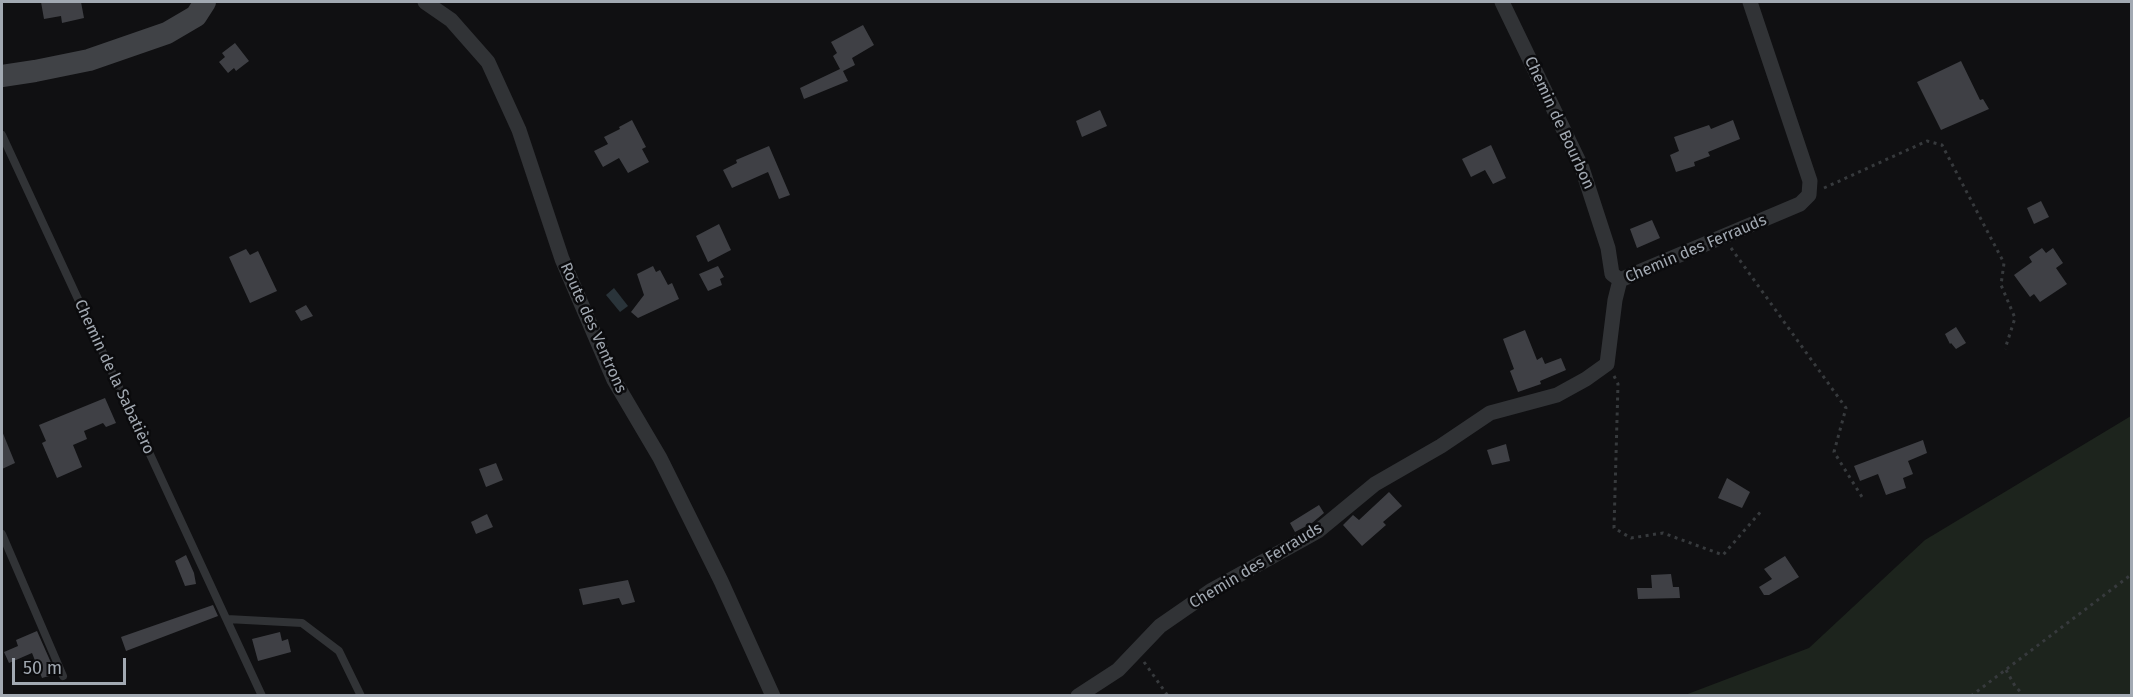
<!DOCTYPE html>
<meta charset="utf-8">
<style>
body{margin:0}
#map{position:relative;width:2133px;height:697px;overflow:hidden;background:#101012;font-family:"Fira Sans",sans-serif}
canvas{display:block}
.frame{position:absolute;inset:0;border:3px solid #a2a9b2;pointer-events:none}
.scale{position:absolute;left:12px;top:658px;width:114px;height:27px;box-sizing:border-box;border:3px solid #a2a9b2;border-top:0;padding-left:8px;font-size:18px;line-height:21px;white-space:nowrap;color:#a2a9b2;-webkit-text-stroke:4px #0b0b0d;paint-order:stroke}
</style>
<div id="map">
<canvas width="2133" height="697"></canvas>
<div class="frame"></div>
<div class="scale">50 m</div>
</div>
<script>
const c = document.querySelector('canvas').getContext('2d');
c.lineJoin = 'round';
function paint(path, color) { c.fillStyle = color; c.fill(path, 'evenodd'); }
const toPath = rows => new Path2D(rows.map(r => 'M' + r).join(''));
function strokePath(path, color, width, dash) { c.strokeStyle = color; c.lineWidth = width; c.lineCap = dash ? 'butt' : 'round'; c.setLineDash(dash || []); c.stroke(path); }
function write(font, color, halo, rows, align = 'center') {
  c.font = font + ' "Fira Sans",sans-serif'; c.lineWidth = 5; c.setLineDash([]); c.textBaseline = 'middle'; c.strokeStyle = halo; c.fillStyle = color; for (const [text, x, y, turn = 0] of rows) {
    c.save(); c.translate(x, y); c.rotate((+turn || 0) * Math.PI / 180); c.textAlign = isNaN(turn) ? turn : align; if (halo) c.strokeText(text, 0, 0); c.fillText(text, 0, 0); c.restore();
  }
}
paint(toPath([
 [2131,416,2131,695,1685,695,1809,648,1925,540]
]), '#1d241d');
paint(toPath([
 [614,288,628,306,620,312,606,295]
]), '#2a343a');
paint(toPath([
 [41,2,81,2,84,18,62,23,61,16,44,19],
 [863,25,874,45,852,58,855,65,843,71,848,81,804,99,800,88,840,69,833,56,837,53,831,42],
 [235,43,249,61,236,71,234,68,228,73,219,62,225,57,222,53],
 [1961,61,1980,100,1983,99,1989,109,1941,130,1917,82],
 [1100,110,1107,126,1082,137,1076,121],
 [632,120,646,147,642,149,649,162,628,173,619,158,603,167,594,151,608,144,604,137,620,129,619,127],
 [1733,120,1740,139,1708,152,1710,156,1694,162,1695,166,1676,172,1670,155,1679,151,1674,137,1709,125,1711,129],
 [1491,145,1506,178,1493,184,1485,170,1471,177,1462,159],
 [769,146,790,195,779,199,768,172,732,188,723,170,737,163,736,160],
 [2041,201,2049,217,2034,224,2027,208],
 [1652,220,1660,238,1637,248,1630,229],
 [719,224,731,250,708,262,696,236],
 [2042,248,2046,253,2053,248,2063,263,2056,268,2067,284,2040,302,2034,294,2030,297,2014,275,2032,262,2029,257],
 [246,249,250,255,258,251,277,291,250,303,229,257],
 [653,266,656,272,660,270,668,285,672,283,679,299,638,318,631,312,644,295,637,274],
 [718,266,724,277,720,279,722,285,708,291,699,274],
 [306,305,313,316,301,321,295,311],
 [1956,327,1966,343,1956,349,1951,343,1950,344,1945,334],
 [1525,330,1537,360,1542,357,1545,364,1561,358,1566,370,1540,381,1541,384,1518,392,1510,371,1514,369,1503,339],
 [105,398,116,423,106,427,103,423,84,431,87,439,73,445,82,467,57,478,42,443,46,441,39,425],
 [2,431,15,463,2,469],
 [1923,440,1927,453,1908,461,1913,474,1903,478,1906,488,1886,495,1878,474,1860,481,1854,466],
 [1506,444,1510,461,1492,465,1487,450],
 [496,463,503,480,486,487,479,469],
 [1727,478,1750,492,1742,508,1718,498],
 [1389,492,1402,506,1383,522,1386,525,1362,546,1343,525,1353,515,1359,520],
 [1319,505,1324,513,1312,523,1295,532,1290,523],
 [487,514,493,527,476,534,471,522],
 [186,555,194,573,196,584,185,586,175,561],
 [1785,556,1799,577,1769,595,1764,595,1759,587,1772,579,1764,569],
 [1671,574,1673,587,1679,587,1680,598,1638,599,1637,588,1652,588,1651,575],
 [628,580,635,602,622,605,619,598,583,605,579,589],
 [213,605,218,616,126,651,121,637],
 [37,631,56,674,42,678,32,653,9,663,4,652,18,646,16,640],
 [280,632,282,641,288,639,291,652,258,661,252,639]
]), '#3f4045');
strokePath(toPath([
 [1824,188,1927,141,1942,145,2004,263,2001,285,2015,318,2005,349],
 [1731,248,1846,408,1834,452,1862,497],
 [1614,376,1618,384,1614,528,1631,538,1663,533,1723,555,1763,509],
 [1144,662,1168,696],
 [2006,670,2015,686,2024,696],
 [1971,696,2132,574]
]), '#373a3d', 3, [3, 4.5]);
strokePath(toPath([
 [2,135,262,696],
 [2,534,63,676],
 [227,619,302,623,339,651,361,696]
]), '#313336', 8);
strokePath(toPath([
 [425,2,451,20,488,62,519,130,562,259,614,380,660,458,721,581,773,696],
 [1502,2,1582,168,1608,248,1612,274,1620,280],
 [1078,696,1118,670,1160,626,1212,590,1318,531,1375,484,1441,446,1490,413,1557,395,1586,379,1607,364,1615,300,1620,280,1800,204,1809,195,1810,181,1750,2]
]), '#313336', 15);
strokePath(toPath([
 [2,76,35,71,89,60,167,33,196,16,205,2]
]), '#404246', 22);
write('16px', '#a2a9b2', '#0b0b0d', [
 ["Chemin de Bourbon",1559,123,65],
 ["Chemin des Ferrauds",1696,249,-23],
 ["Route des Ventrons",593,328,66],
 ["Chemin de la Sabatièro",114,377,65],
 ["Chemin des Ferrauds",1256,566,-31]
]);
</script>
